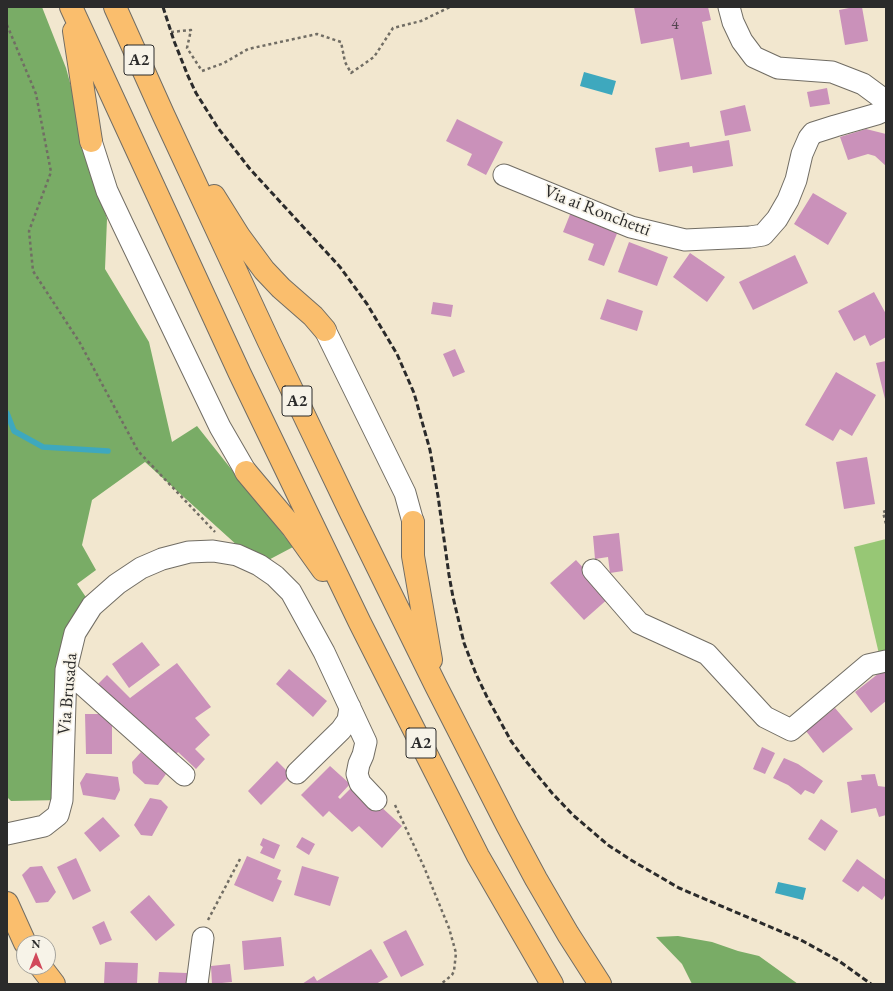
<!DOCTYPE html>
<style>
body{margin:0}
#map{position:relative;width:893px;height:991px;overflow:hidden;background:#f2e7cf;font-family:"EB Garamond",serif}
canvas{display:block}
.frame{position:absolute;inset:0;border:8px solid #2b2b2b;pointer-events:none}
.north{position:absolute;left:16px;top:935px;width:40px;height:40px;box-sizing:border-box;background:#f7f3e8;border:1px solid #a5a39c;border-radius:50%;rotate:0deg;font-size:11px;font-weight:700;line-height:16px;text-align:center;color:#2b2b2b}
.north::after{content:'';display:block;margin:auto;width:14px;height:18px;background:#d1495b;clip-path:polygon(50% 0,100% 100%,50% 72%,0 100%)}
</style>
<div id="map">
<canvas width="893" height="991"></canvas>
<div class="frame"></div>
<div class="north">N</div>
</div>
<script>
const c = document.querySelector('canvas').getContext('2d');
c.lineJoin = 'round';
function paint(path, color) { c.fillStyle = color; c.fill(path, 'evenodd'); }
const toPath = rows => new Path2D(rows.map(r => 'M' + r).join(''));
function strokePath(path, color, width, dash) { c.strokeStyle = color; c.lineWidth = width; c.lineCap = dash ? 'butt' : 'round'; c.setLineDash(dash || []); c.stroke(path); }
function write(font, color, halo, rows, align = 'center') {
  c.font = font + ' "EB Garamond",serif'; c.lineWidth = 3.5; c.setLineDash([]); c.textBaseline = 'middle'; c.strokeStyle = halo; c.fillStyle = color; for (const [text, x, y, turn = 0] of rows) {
    c.save(); c.translate(x, y); c.rotate((+turn || 0) * Math.PI / 180); c.textAlign = isNaN(turn) ? turn : align; if (halo) c.strokeText(text, 0, 0); c.fillText(text, 0, 0); c.restore();
  }
}
paint(toPath([
 [886,539,886,652,879,654,854,547]
]), '#97c775');
paint(toPath([
 [7,7,42,7,66,68,107,219,105,269,149,342,172,442,197,426,293,547,259,565,145,462,92,500,82,545,96,570,77,584,92,606,75,633,62,800,11,801,7,797],
 [678,936,712,942,738,951,759,956,798,984,692,984,682,964,656,937]
]), '#79ac66');
paint(toPath([
 [584,72,616,81,612,95,580,86],
 [778,882,806,888,803,900,775,893]
]), '#3ea8be');
strokePath(toPath([
 [7,413,14,431,43,447,108,451]
]), '#3ea8be', 5.5);
paint(toPath([
 [634,7,708,7,711,20,702,22,712,74,681,80,673,38,641,44],
 [854,7,862,7,868,41,845,45,839,10],
 [827,88,830,104,810,107,807,92],
 [745,105,751,131,725,136,720,111],
 [457,119,503,142,486,175,467,165,472,154,446,141],
 [866,129,886,134,886,166,875,156,868,154,848,160,840,137],
 [729,140,733,166,693,173,692,166,659,172,655,148,689,142,690,147],
 [813,193,847,213,828,245,794,224],
 [571,212,618,231,604,266,588,260,594,244,563,232],
 [629,242,668,257,657,286,618,272],
 [690,253,725,277,707,302,673,277],
 [795,255,808,283,753,310,739,282],
 [874,292,886,314,886,337,870,346,865,335,854,341,838,311],
 [607,299,643,311,637,331,600,319],
 [433,302,453,305,451,317,431,314],
 [455,349,465,372,453,377,443,354],
 [886,361,886,399,885,399,876,363],
 [836,372,876,395,852,436,840,429,833,441,805,425],
 [867,457,875,504,844,509,836,462],
 [619,533,623,571,610,573,608,557,595,559,593,536],
 [576,560,610,597,584,620,550,583],
 [142,642,160,665,129,688,112,664],
 [177,663,211,707,195,718,210,735,195,749,205,759,196,769,178,752,173,758,96,686,107,675,130,698],
 [289,669,327,701,313,717,276,684],
 [883,670,886,674,886,701,871,713,855,692],
 [835,708,853,729,823,753,806,731],
 [85,714,105,714,106,721,112,721,112,754,86,754],
 [762,747,775,753,765,774,753,769],
 [141,752,166,774,158,785,145,784,133,773,132,762],
 [784,758,798,764,823,781,814,794,805,790,801,795,788,785,773,778],
 [277,761,291,775,261,805,248,791],
 [330,766,350,784,338,797,340,799,352,787,379,805,402,826,382,848,359,826,352,832,329,811,323,817,301,795],
 [86,773,118,777,120,790,115,800,83,795,80,783],
 [875,774,878,786,886,787,886,815,879,817,876,808,851,813,847,782,862,780,861,775],
 [150,798,161,800,168,807,152,836,141,835,134,825],
 [103,817,120,836,100,852,84,833],
 [821,819,838,831,825,851,808,839],
 [302,837,315,844,309,855,296,847],
 [263,838,280,845,274,859,260,853,263,847,260,845],
 [247,856,281,870,277,879,282,881,273,902,234,885],
 [76,858,91,891,73,900,57,867],
 [857,859,886,880,886,894,882,900,863,886,858,892,842,881],
 [42,866,56,892,48,902,36,903,22,875,30,867],
 [302,866,339,877,330,906,294,895],
 [149,895,175,925,156,941,130,912],
 [104,921,112,940,100,945,92,927],
 [406,930,424,965,401,977,383,942],
 [281,937,284,966,244,970,242,941],
 [371,949,388,977,376,984,302,984,314,976,317,981],
 [105,962,138,963,137,984,104,984],
 [230,964,232,982,212,984,211,966],
 [159,972,187,973,187,984,158,984]
]), '#ca91ba');
const minor = toPath([
 [729,7,733,22,742,41,754,57,778,68,832,72,863,84,886,101],
 [91,141,107,191,123,225,220,427,246,472],
 [504,175,631,227,685,240,750,237,763,235,777,219,788,200,796,180,802,154,809,138,813,133,835,126,877,114,886,110],
 [325,330,405,493,413,522],
 [593,570,639,623,707,654,765,717,791,730,868,665,886,661],
 [66,670,184,775],
 [297,773,341,730,348,720,350,707],
 [7,834,44,826,58,815,62,800,66,670,75,633,92,606,117,584,141,568,162,559,189,552,213,551,237,555,259,565,275,576,291,592,324,652,366,742,363,755,359,764,357,774,360,783,376,800],
 [197,984,203,938]
]);
const major = toPath([
 [7,903,25,943],
 [41,967,54,984]
]);
const highway = toPath([
 [71,7,240,374,360,623,478,856,552,984],
 [115,7,163,114,269,342,350,511,436,686,507,825,536,879,568,934,600,984],
 [74,31,91,141],
 [214,196,239,236,264,270,281,288,313,316,325,330],
 [246,472,293,528,323,570],
 [413,522,413,556,431,660]
]);
strokePath(minor, '#716d64', 23);
strokePath(major, '#716d64', 24);
strokePath(highway, '#716d64', 24);
strokePath(toPath([
 [7,25,36,94,51,172,29,231,33,271,80,343,138,451,215,532],
 [171,32,191,30,187,48,202,71,224,63,248,49,317,34,341,42,345,62,351,73,374,57,393,28,421,21,450,7],
 [886,511,883,512,886,524],
 [395,805,424,867,449,928,456,953,454,971,452,975,441,984],
 [208,920,240,859]
]), '#716d64', 2.5, [3, 3]);
strokePath(minor, '#fff', 21);
strokePath(major, '#fabe6d', 22);
strokePath(highway, '#fabe6d', 22);
strokePath(toPath([
 [163,7,174,41,188,76,196,93,218,128,250,169,340,267,367,304,397,354,414,393,430,450,438,496,449,575,453,597,464,643,476,674,487,697,511,741,525,760,552,793,573,815,608,845,631,860,679,888,801,940,839,961,871,984]
]), '#2b2b2b', 3, [6, 3]);
write('16px', '#53444f', null, [
 ["4",675,25]
]);
for (const [x, y, w] of [
 [139,60,30],
 [297,401,30],
 [421,743,30]
]) { const box = new Path2D(); box.roundRect(x - w / 2, y - 15, w, 30, 3); c.fillStyle = '#f7f3e8'; c.fill(box); strokePath(box, '#2b2b2b', 1); }
write('bold 17px', '#2b2b2b', null, [
 ["A2",139,60],
 ["A2",297,401],
 ["A2",421,743]
]);
write('18px', '#2b2b2b', '#f7f3e8', [
 ["Via ai Ronchetti",597,211,21],
 ["Via Brusada",68,694,-85]
]);
</script>
